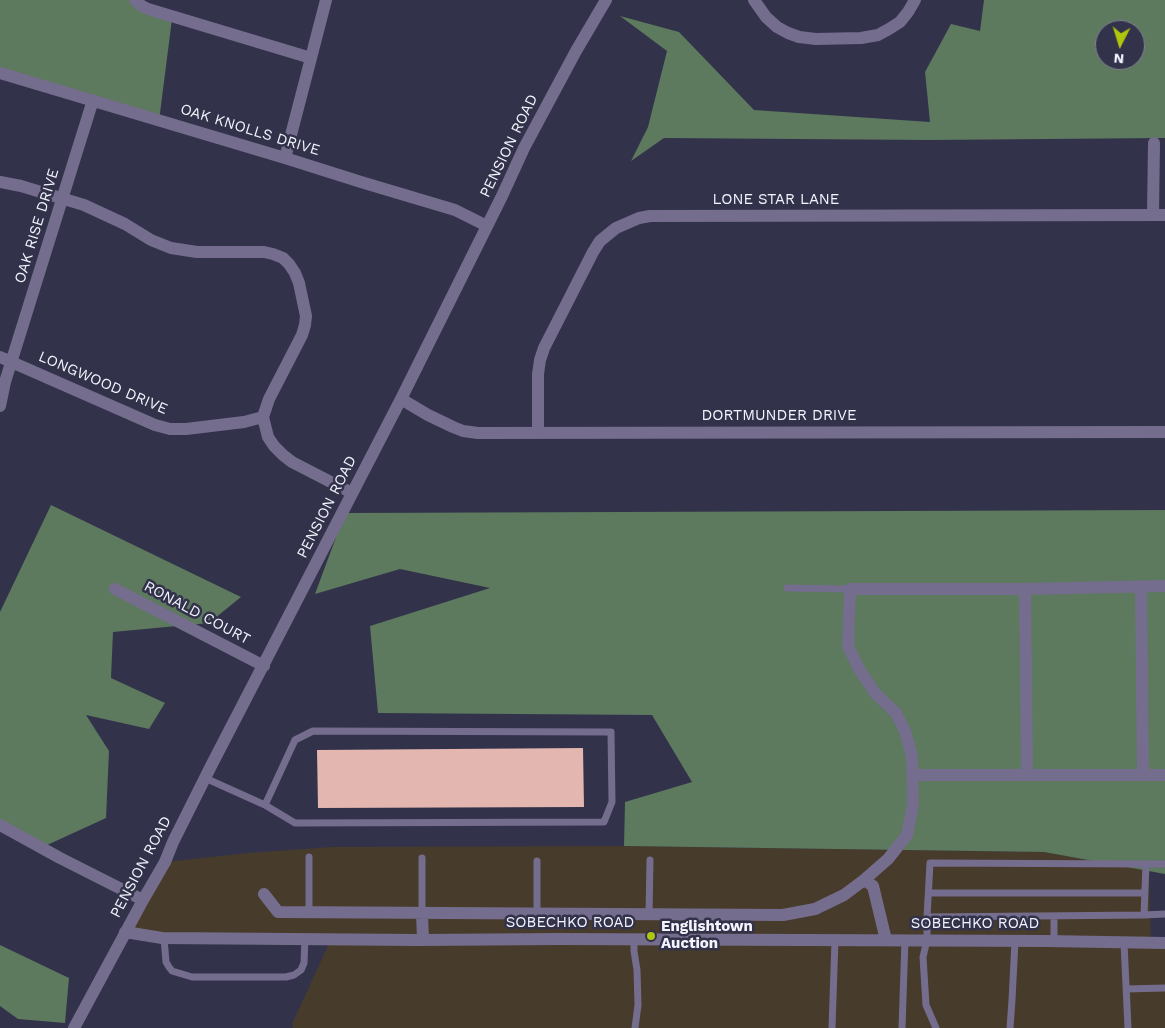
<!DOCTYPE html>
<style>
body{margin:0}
#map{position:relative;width:1165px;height:1028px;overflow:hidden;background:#32324b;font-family:"Work Sans",sans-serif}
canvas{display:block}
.north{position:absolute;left:1095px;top:20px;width:50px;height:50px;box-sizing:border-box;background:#32324b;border:1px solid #808093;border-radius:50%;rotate:185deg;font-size:14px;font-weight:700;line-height:20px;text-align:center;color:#f4f4fe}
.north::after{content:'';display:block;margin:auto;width:18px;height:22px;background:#aec60b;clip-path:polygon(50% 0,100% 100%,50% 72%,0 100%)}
</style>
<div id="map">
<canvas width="1165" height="1028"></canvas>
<div class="north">N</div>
</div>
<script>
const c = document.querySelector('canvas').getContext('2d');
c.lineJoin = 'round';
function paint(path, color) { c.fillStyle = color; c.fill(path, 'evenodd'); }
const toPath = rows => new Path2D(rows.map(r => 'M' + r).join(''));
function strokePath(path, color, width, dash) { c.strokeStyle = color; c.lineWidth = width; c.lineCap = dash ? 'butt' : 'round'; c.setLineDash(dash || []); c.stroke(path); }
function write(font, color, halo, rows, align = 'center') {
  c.font = font + ' "Work Sans",sans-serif'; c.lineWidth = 5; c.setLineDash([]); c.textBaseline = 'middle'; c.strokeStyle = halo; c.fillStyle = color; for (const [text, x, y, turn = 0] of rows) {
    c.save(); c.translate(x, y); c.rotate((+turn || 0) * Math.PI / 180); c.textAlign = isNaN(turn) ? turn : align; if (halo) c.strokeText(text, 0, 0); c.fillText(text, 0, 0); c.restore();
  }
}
paint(toPath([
 [624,846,1044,852,1149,871,1151,943,1165,943,1165,1028,293,1028,292,1024,331,939,125,932,165,862,248,853,332,847]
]), '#473b2b');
paint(toPath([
 [0,0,129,0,172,19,159,121,0,70],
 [984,0,1165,0,1165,138,929,140,664,138,631,161,648,127,667,51,620,16,679,32,754,110,930,122,925,72,951,24,980,31],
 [1105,30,1135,30,1135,60,1105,60],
 [51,505,241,597,209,623,113,632,111,678,165,703,149,729,86,715,109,751,106,818,45,846,0,825,0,612],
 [1165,510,1165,874,1044,852,624,846,625,802,692,782,652,715,378,713,370,626,490,588,400,569,315,594,345,513],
 [0,945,69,978,65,1023,18,1019,0,1006]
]), '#5d795e');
paint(toPath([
 [583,748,584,807,318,808,317,750]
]), '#e3b6af');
strokePath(toPath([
 [787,588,850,589],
 [205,778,265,805,295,823,604,822,612,802,611,732,313,731,295,740,265,805],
 [537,861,537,914],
 [1165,864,1146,864,1144,915,1165,914],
 [929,893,1145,893],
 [309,913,309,857],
 [422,914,422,858],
 [649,914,650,860],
 [1144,915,927,917,930,863,1146,864],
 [927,917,927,940,923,957,926,1005,936,1028],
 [164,938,166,962,169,967,172,971,192,977,286,977,294,975,301,970,304,963,305,938],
 [634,940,634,951,637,970,638,1005,635,1028],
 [1054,941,1054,916],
 [1124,943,1128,1028],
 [1126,989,1165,988],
 [832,1028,835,940],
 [902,1028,905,940],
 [1010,1028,1012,1000,1015,941]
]), '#756d8d', 7);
strokePath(toPath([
 [135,0,142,6,148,9,311,58,326,0],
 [754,0,766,17,777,27,788,33,799,37,816,39,861,38,878,35,889,29,900,22,908,12,915,0],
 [0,73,285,158,361,182,455,210,487,226],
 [285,158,311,58],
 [0,182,21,186,84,205,125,224,151,240,171,248,197,252,264,252,273,254,283,258,289,264,295,273,299,283,306,316,305,325,302,335,269,399,263,417,244,422,186,429,170,429,155,425,0,357],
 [1153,215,1154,143],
 [401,399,428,415,453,427,463,431,478,433,1165,432],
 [0,406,5,382,93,100],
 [263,417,268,437,274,446,283,455,292,462,352,493],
 [538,433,538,374,540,360,544,348,593,252,600,241,616,228,639,218,650,216,1165,215],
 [1141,587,1143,775],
 [115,589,264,666],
 [1025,589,1027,775],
 [913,775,1165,775],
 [0,825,60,858,143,900],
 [864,880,888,859,907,835,913,805,912,756,905,731,896,713,875,693,859,669,848,646,850,589,1025,589,1165,586],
 [264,894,278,912,783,915,815,909,844,895,864,880,873,886,886,940],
 [422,914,423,940],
 [125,932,162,938,418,940,560,939,1046,941,1165,943],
 [74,1028,143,900,165,862,173,842,211,766,401,399,502,196,524,148,576,51,606,0]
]), '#756d8d', 12);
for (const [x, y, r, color] of [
 [651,936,5,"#aec60b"]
]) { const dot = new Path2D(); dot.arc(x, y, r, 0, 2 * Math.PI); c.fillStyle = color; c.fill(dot); strokePath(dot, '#32324b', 2); }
write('15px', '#f4f4fe', '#32324b', [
 ["OAK KNOLLS DRIVE",250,130,17],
 ["PENSION ROAD",509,146,-64],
 ["LONE STAR LANE",776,200],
 ["OAK RISE DRIVE",37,226,-73],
 ["LONGWOOD DRIVE",103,383,23],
 ["DORTMUNDER DRIVE",779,416],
 ["PENSION ROAD",327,507,-63],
 ["RONALD COURT",197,613,28],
 ["PENSION ROAD",141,867,-62],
 ["SOBECHKO ROAD",570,923],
 ["SOBECHKO ROAD",975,924]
]);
write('bold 15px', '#f4f4fe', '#32324b', [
 ["Englishtown",661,927],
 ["Auction",661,944]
], 'left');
</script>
